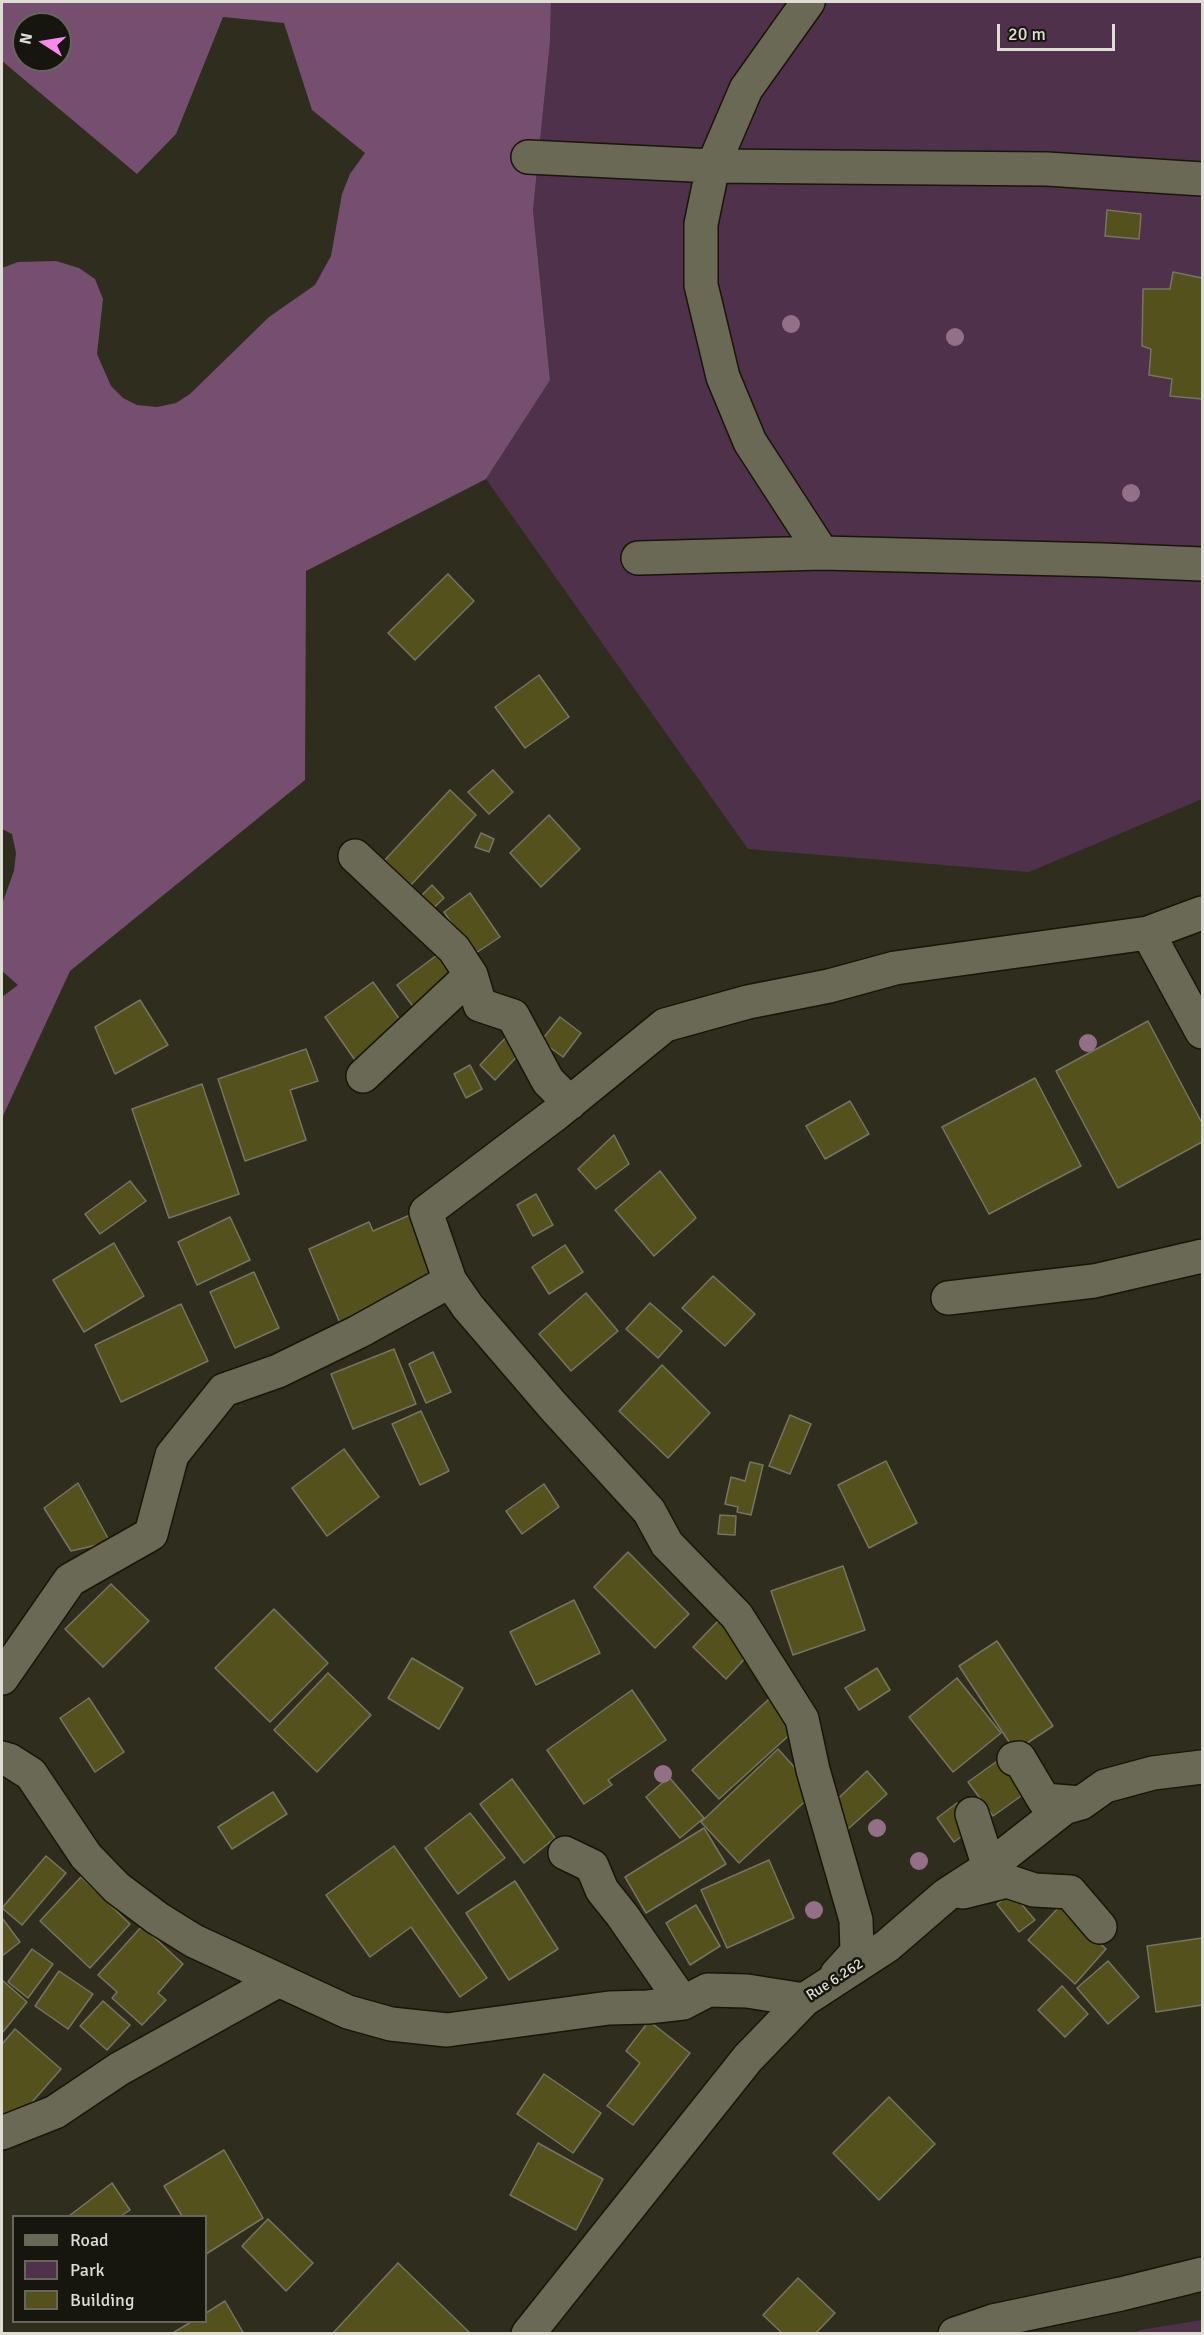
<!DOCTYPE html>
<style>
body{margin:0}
#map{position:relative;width:1204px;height:2335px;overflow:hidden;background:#2f2e1e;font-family:Signika,sans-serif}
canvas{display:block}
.frame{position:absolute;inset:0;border:3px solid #ddddd3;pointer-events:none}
.legend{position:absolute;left:12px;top:2215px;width:195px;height:108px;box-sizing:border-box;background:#16160f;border:2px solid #66665d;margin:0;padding:8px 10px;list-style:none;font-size:18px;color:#ddddd3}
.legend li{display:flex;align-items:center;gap:12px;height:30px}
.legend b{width:30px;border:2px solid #66665d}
.north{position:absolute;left:12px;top:12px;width:60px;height:60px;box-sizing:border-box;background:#16160f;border:2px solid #66665d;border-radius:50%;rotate:282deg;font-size:16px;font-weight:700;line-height:24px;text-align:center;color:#ddddd3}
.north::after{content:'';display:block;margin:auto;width:21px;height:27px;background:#f788ec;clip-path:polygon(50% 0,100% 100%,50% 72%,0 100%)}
.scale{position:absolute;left:997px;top:24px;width:118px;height:27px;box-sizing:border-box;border:3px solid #ddddd3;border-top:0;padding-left:8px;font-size:18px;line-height:21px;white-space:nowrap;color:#ddddd3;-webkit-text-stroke:4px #16160f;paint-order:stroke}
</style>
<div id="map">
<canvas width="1204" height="2335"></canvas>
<div class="frame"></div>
<ul class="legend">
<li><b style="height:8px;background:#696956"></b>Road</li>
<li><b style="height:16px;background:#4f314c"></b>Park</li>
<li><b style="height:16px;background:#54511c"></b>Building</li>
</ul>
<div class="north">N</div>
<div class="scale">20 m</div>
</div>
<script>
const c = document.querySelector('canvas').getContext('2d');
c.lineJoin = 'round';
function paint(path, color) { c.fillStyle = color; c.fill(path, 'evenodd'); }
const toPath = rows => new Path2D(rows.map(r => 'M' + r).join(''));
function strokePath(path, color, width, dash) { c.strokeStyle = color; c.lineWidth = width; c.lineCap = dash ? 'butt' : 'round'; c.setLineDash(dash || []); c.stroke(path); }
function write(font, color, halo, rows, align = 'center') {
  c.font = font + ' Signika,sans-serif'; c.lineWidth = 5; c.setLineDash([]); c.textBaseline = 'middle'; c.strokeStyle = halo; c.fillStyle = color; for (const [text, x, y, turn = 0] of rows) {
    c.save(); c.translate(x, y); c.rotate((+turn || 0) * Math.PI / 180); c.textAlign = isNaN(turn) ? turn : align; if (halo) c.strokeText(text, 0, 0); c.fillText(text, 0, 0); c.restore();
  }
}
paint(toPath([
 [551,2,1202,2,1202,799,1029,872,748,849,486,479,550,379,533,210,550,42],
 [1202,2320,1202,2333,1135,2333,1140,2330]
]), '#4f314c');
paint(toPath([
 [2,2,551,2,550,42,533,210,550,380,486,479,306,571,305,780,70,971,2,1118,2,997,18,985,2,971,2,904,14,871,16,853,12,834,2,829,2,268,18,262,56,261,79,268,95,279,103,299,97,354,111,386,123,398,137,405,157,407,176,403,190,394,269,317,315,285,331,256,342,194,350,174,365,153,312,110,284,23,223,17,176,134,137,174,2,61],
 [24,24,60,24,60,60,24,60]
]), '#754e70');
const building = toPath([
 [1107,210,1141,214,1139,239,1105,236,1107,210],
 [1173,272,1202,278,1202,399,1170,396,1172,379,1149,375,1151,349,1142,346,1143,289,1170,289,1173,272],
 [448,574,474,601,415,660,388,633,448,574],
 [539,675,569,717,525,748,495,707,539,675],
 [493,770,513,792,489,814,468,792,493,770],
 [450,790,476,815,410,886,383,862,450,790],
 [549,815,580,849,541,887,510,853,549,815],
 [481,833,494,839,489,852,475,847,481,833],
 [432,885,444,898,426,915,415,902,432,885],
 [470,893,500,937,473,955,444,912,470,893],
 [445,949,462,972,415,1009,397,985,445,949],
 [373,982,403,1024,357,1063,325,1017,373,982],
 [140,1000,168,1045,115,1074,95,1027,140,1000],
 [560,1017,581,1033,563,1057,541,1041,560,1017],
 [1148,1021,1202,1123,1202,1142,1118,1188,1056,1071,1148,1021],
 [510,1033,525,1048,495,1080,480,1065,510,1033],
 [306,1049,318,1081,290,1090,306,1140,245,1161,218,1079,306,1049],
 [470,1065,482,1089,466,1098,454,1074,470,1065],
 [1035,1078,1081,1166,989,1214,942,1127,1035,1078],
 [202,1084,239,1194,169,1218,132,1109,202,1084],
 [850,1101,869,1134,825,1159,806,1126,850,1101],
 [614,1135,629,1164,596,1189,578,1169,614,1135],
 [660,1171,696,1218,654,1256,615,1210,660,1171],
 [130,1181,146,1201,100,1234,85,1214,130,1181],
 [536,1194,553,1225,533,1236,517,1205,536,1194],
 [417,1212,447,1282,340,1323,309,1249,369,1222,373,1231,417,1212],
 [230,1217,250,1260,197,1285,178,1242,230,1217],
 [114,1243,144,1296,84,1332,53,1280,114,1243],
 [565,1245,583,1272,549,1294,532,1267,565,1245],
 [254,1272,279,1328,235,1348,210,1292,254,1272],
 [713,1276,755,1314,725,1346,682,1308,713,1276],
 [586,1293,618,1331,571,1371,539,1334,586,1293],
 [650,1303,682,1331,658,1358,626,1329,650,1303],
 [181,1304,208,1361,121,1402,95,1345,181,1304],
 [394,1349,416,1404,353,1429,331,1374,394,1349],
 [433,1352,451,1392,426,1403,409,1364,433,1352],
 [662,1365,710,1413,668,1458,619,1411,662,1365],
 [421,1411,449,1471,420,1485,392,1424,421,1411],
 [790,1415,811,1424,790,1474,769,1466,790,1415],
 [344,1449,379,1497,327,1536,292,1488,344,1449],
 [886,1461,917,1523,869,1548,838,1485,886,1461],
 [750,1462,763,1465,751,1515,737,1512,738,1507,725,1504,731,1477,745,1481,750,1462],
 [78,1483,110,1542,71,1551,44,1508,78,1483],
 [544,1484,559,1507,522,1534,506,1511,544,1484],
 [720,1515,736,1516,735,1535,718,1534,720,1515],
 [628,1552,689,1614,655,1648,594,1587,628,1552],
 [843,1566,865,1630,793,1655,771,1591,843,1566],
 [111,1584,149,1621,103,1667,65,1629,111,1584],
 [574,1600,600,1653,536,1685,510,1632,574,1600],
 [274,1609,328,1663,270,1722,215,1668,274,1609],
 [719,1620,752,1651,726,1679,693,1647,719,1620],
 [997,1641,1053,1726,1015,1751,959,1666,997,1641],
 [412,1658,463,1688,439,1729,388,1698,412,1658],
 [877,1668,890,1690,859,1710,845,1688,877,1668],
 [328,1673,371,1715,317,1772,274,1730,328,1673],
 [957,1678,1001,1733,953,1772,909,1717,957,1678],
 [632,1690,666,1740,608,1780,612,1785,584,1804,547,1750,632,1690],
 [89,1698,124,1752,95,1772,60,1718,89,1698],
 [769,1699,796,1729,719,1799,692,1770,769,1699],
 [778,1749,816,1791,739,1863,701,1822,778,1749],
 [1007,1754,1031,1789,993,1816,968,1782,1007,1754],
 [867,1771,887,1794,848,1829,828,1808,867,1771],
 [669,1777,704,1818,680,1838,646,1797,669,1777],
 [512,1779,555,1838,524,1863,480,1804,512,1779],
 [273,1792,287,1814,232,1849,218,1827,273,1792],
 [957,1803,974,1827,954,1842,937,1818,957,1803],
 [470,1813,505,1858,458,1894,425,1848,470,1813],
 [704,1828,726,1864,646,1913,625,1877,704,1828],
 [394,1846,487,1978,460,1997,411,1927,370,1957,326,1895,394,1846],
 [46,1856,66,1873,22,1925,2,1908,46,1856],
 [769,1860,794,1918,727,1948,701,1890,769,1860],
 [81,1877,130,1924,90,1968,40,1921,81,1877],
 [515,1881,558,1949,509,1980,466,1913,515,1881],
 [1012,1893,1035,1920,1019,1932,997,1904,1012,1893],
 [696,1905,720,1946,690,1965,666,1923,696,1905],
 [1060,1906,1106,1949,1075,1984,1028,1940,1060,1906],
 [2,1918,20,1942,2,1956,2,1918],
 [142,1926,183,1964,158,1993,166,2000,142,2025,112,1998,117,1992,98,1975,142,1926],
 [1202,1938,1202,2005,1156,2012,1147,1946,1202,1938],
 [32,1949,53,1964,28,1998,8,1982,32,1949],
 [1108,1961,1139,1997,1108,2024,1077,1988,1108,1961],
 [59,1971,93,1994,68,2029,35,2006,59,1971],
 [2,1980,27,2002,2,2033,2,1980],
 [1062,1986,1088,2014,1065,2037,1038,2010,1062,1986],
 [103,2001,130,2025,107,2050,80,2026,103,2001],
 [649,2021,690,2053,633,2125,607,2106,640,2063,626,2051,649,2021],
 [15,2029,61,2069,12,2125,2,2115,2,2044,15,2029],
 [544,2074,601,2113,573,2153,517,2114,544,2074],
 [889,2097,935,2144,879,2200,833,2153,889,2097],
 [538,2143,603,2179,576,2230,510,2195,538,2143],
 [224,2150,263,2218,206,2254,206,2216,182,2216,164,2186,224,2150],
 [112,2183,130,2210,121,2216,69,2216,112,2183],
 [268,2219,313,2263,286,2291,242,2246,268,2219],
 [398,2263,471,2334,333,2333,398,2263],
 [798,2278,835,2313,815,2334,783,2334,763,2315,798,2278],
 [225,2301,244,2334,171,2334,191,2322,206,2322,206,2313,225,2301]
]);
paint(building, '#54511c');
strokePath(building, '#767562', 1.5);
const minor = toPath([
 [808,2,746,89,713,166,701,224,701,285,723,377,750,442,822,553,1103,560,1202,564],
 [528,157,713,166,1047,169,1202,179],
 [638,558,822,553],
 [355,856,454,949,471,975,480,1005,513,1016,548,1081,570,1103],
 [1148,933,1202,1032],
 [363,1076,471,975],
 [450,1281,468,1307,553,1406,649,1511,667,1544,737,1616,802,1719,813,1770,856,1920,857,1952,837,1974],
 [948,1298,1094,1281,1202,1256],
 [2,1678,70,1580,151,1534,172,1455,224,1390,278,1371,358,1332,450,1281,426,1212,557,1113,665,1025,748,1002,829,986,895,968,1148,933,1202,913],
 [2,1758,9,1760,31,1774,86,1856,117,1888,157,1918,194,1941,348,2012,391,2024,447,2030,609,2008,648,2007,683,2003,708,1990,747,1991,804,2000],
 [1014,1759,1019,1758,1044,1800,1081,1803],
 [972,1814,989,1867],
 [565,1853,592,1866,602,1890,622,1915,683,2003],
 [963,1892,1007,1881,1034,1890,1070,1892,1100,1927],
 [2,2133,55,2112,119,2069,279,1980],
 [528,2334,748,2058,804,2000,887,1946,946,1895,989,1867,1064,1808,1081,1803,1105,1786,1153,1773,1202,1767],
 [955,2334,993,2321,1121,2294,1202,2274]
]);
strokePath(minor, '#171607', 36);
strokePath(minor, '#696956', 33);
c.fillStyle = '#937087';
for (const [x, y] of [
 [791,324],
 [955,337],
 [1131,493],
 [1088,1043],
 [663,1774],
 [877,1828],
 [919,1861],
 [814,1910]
]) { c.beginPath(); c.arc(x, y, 9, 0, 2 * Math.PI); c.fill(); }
write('15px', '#ddddd3', '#16160f', [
 ["Rue 6.262",835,1980,-33]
]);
</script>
